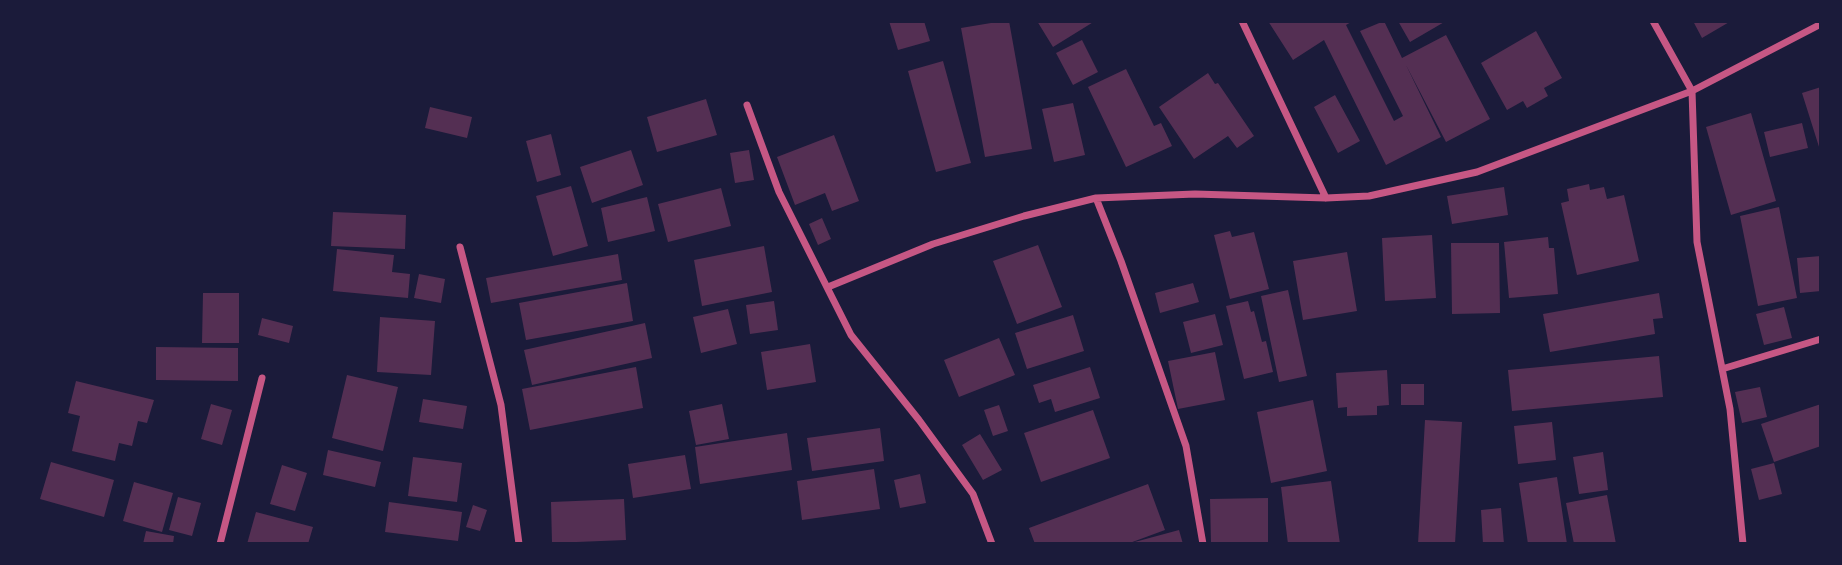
<!DOCTYPE html>
<style>
body{margin:0}
#map{position:relative;width:1842px;height:565px;overflow:hidden;background:#1b1b3a;font-family:Raleway,sans-serif}
canvas{display:block}
.frame{position:absolute;inset:0;border:23px solid #1b1b3a;pointer-events:none}
</style>
<div id="map">
<canvas width="1842" height="565"></canvas>
<div class="frame"></div>
</div>
<script>
const c = document.querySelector('canvas').getContext('2d');
c.lineJoin = 'round';
function paint(path, color) { c.fillStyle = color; c.fill(path, 'evenodd'); }
const toPath = rows => new Path2D(rows.map(r => 'M' + r).join(''));
function strokePath(path, color, width, dash) { c.strokeStyle = color; c.lineWidth = width; c.lineCap = dash ? 'butt' : 'round'; c.setLineDash(dash || []); c.stroke(path); }
paint(toPath([
 [889,21,924,21,930,41,898,50],
 [1003,21,1009,21,1032,149,985,157,961,28],
 [1037,21,1095,21,1053,47],
 [1268,21,1353,21,1346,25,1394,121,1403,116,1360,31,1384,21,1402,58,1446,35,1490,119,1446,142,1406,65,1441,137,1386,165,1324,40,1293,60],
 [1398,21,1446,21,1410,42],
 [1693,21,1731,21,1702,38],
 [1536,31,1562,78,1544,88,1548,96,1527,108,1523,101,1507,110,1481,63],
 [1082,40,1098,72,1073,85,1056,53],
 [943,61,971,163,936,172,908,71],
 [1126,69,1154,126,1161,123,1172,146,1126,167,1088,87],
 [1208,73,1215,84,1218,83,1254,136,1237,148,1228,136,1194,159,1159,107],
 [1821,87,1821,150,1820,150,1802,93],
 [1335,95,1360,141,1338,153,1314,107],
 [706,99,717,135,657,152,647,117],
 [1073,103,1085,155,1054,162,1042,109],
 [430,107,472,117,467,138,425,128],
 [1751,113,1776,201,1731,215,1706,127],
 [1802,123,1808,148,1770,157,1764,132],
 [551,134,561,175,537,182,526,141],
 [834,135,859,201,832,211,825,193,795,205,777,157],
 [631,150,643,185,592,203,580,167],
 [749,150,754,180,735,183,730,153],
 [1589,184,1590,190,1604,187,1607,199,1624,195,1639,261,1577,275,1561,203,1569,201,1567,189],
 [571,186,588,246,553,256,536,196],
 [1504,187,1508,215,1452,224,1447,196],
 [721,188,731,226,668,242,658,204],
 [647,197,655,231,608,242,601,208],
 [1779,207,1797,298,1758,306,1740,216],
 [333,212,406,215,405,249,331,246],
 [822,218,831,239,818,245,809,224],
 [1230,231,1232,237,1254,232,1269,289,1230,299,1214,235],
 [1432,235,1436,298,1385,301,1382,238],
 [1548,237,1549,248,1554,248,1558,294,1509,298,1504,242],
 [1451,243,1499,243,1500,313,1452,314],
 [1038,245,1062,307,1017,324,993,261],
 [764,246,772,292,702,306,694,260],
 [337,249,394,255,392,272,410,274,408,298,333,291],
 [1347,252,1357,311,1303,320,1293,261],
 [618,254,622,280,491,303,486,278],
 [1821,256,1821,291,1800,293,1797,258],
 [419,274,445,279,441,303,414,298],
 [627,283,633,321,526,340,519,303],
 [1193,283,1199,302,1160,313,1155,293],
 [1288,290,1307,376,1279,382,1261,296],
 [203,293,239,293,239,343,202,343],
 [1659,293,1663,318,1653,319,1655,334,1550,352,1543,314],
 [774,301,778,330,750,334,746,305],
 [1248,301,1251,312,1254,311,1262,342,1266,341,1273,372,1244,379,1226,306],
 [1784,307,1792,338,1764,345,1756,314],
 [728,309,737,344,701,353,693,317],
 [1215,314,1223,345,1191,353,1183,322],
 [1073,315,1084,351,1027,369,1015,333],
 [380,317,435,321,431,375,377,372],
 [262,318,293,326,289,343,258,335],
 [645,323,652,358,532,385,524,350],
 [999,338,1015,375,959,397,944,360],
 [810,344,816,382,767,390,761,352],
 [156,347,238,348,238,381,156,380],
 [1215,352,1225,400,1178,409,1168,361],
 [1659,356,1663,397,1512,411,1508,370],
 [636,367,643,408,530,430,522,389],
 [1090,367,1100,398,1055,412,1051,399,1039,403,1033,385],
 [1387,370,1389,405,1377,406,1377,415,1347,416,1347,407,1338,408,1336,373],
 [347,375,398,387,383,451,332,438],
 [76,381,154,400,147,423,138,421,132,446,119,443,115,461,72,451,80,416,68,413],
 [1401,384,1424,384,1424,405,1401,405],
 [1760,387,1767,417,1742,423,1735,392],
 [423,399,467,406,463,429,419,422],
 [1313,400,1327,471,1271,483,1257,412],
 [211,404,232,410,222,445,201,439],
 [722,404,729,439,696,445,689,411],
 [1821,404,1821,446,1774,462,1761,424],
 [999,405,1008,431,993,436,984,410],
 [1093,410,1110,458,1041,482,1024,433],
 [1425,420,1462,422,1455,544,1418,544],
 [1552,422,1556,460,1518,464,1514,426],
 [880,428,884,461,812,471,807,438],
 [787,433,792,470,700,484,695,447],
 [980,434,1002,470,983,480,962,445],
 [328,450,381,462,375,487,323,475],
 [1603,452,1608,490,1579,494,1573,457],
 [685,455,691,489,633,498,628,464],
 [413,457,462,463,457,502,408,496],
 [51,462,114,480,104,517,40,499],
 [1774,463,1782,494,1759,500,1751,469],
 [282,465,307,473,295,511,270,504],
 [874,469,880,509,802,520,797,481],
 [920,474,926,503,900,508,894,480],
 [1557,477,1567,544,1528,544,1519,483],
 [1331,481,1340,544,1288,544,1281,487],
 [134,482,173,493,162,532,123,521],
 [1148,484,1165,530,1127,544,1035,544,1029,528],
 [1607,495,1616,544,1574,544,1566,503],
 [178,497,201,503,192,536,169,530],
 [1268,498,1268,544,1211,544,1210,499],
 [624,499,626,540,552,543,551,502],
 [389,502,462,512,458,541,385,532],
 [473,505,487,510,480,531,466,527],
 [1501,508,1504,544,1483,544,1481,510],
 [256,512,313,527,308,544,247,544],
 [1179,530,1183,544,1131,544,1131,543],
 [146,531,174,536,173,544,143,544]
]), '#542f53');
strokePath(toPath([
 [1242,21,1326,198],
 [1653,21,1692,91,1697,242,1730,409,1743,544],
 [747,105,779,192,851,335,919,420,973,494,992,544],
 [1096,198,1121,261,1186,446,1203,544],
 [460,247,501,405,519,544],
 [828,287,933,244,1024,216,1096,198,1195,194,1326,198,1369,196,1477,172,1692,91,1821,24],
 [1722,369,1821,339],
 [220,544,262,378]
]), '#c65784', 7);
</script>
